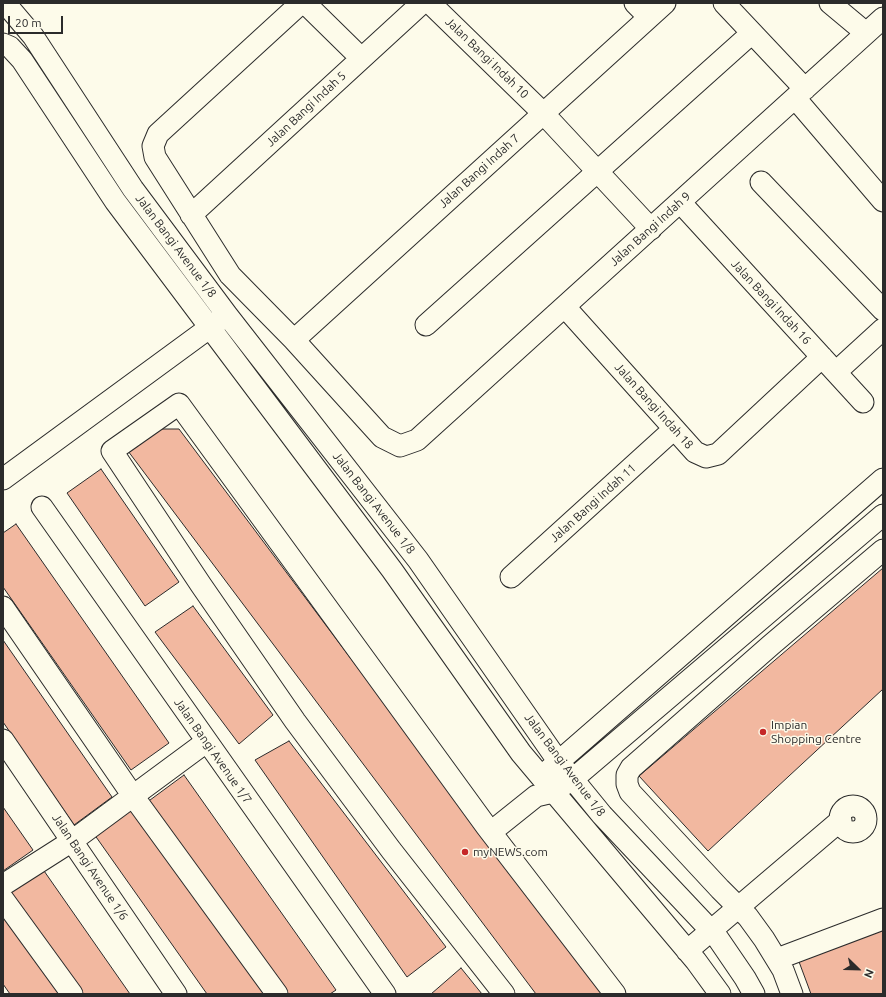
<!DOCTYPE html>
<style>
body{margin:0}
#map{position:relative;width:886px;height:997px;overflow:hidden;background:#fdfbea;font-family:Ubuntu,sans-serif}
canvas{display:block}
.frame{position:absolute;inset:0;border:4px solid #2b2b2b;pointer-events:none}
.north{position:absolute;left:838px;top:949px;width:40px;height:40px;-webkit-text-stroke:3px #fdfbea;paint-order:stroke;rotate:113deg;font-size:11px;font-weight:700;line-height:16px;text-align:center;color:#2b2b2b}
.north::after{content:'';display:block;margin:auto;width:14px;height:18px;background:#2b2b2b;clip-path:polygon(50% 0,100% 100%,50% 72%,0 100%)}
.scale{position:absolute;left:8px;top:16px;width:55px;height:18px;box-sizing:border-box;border:2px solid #2b2b2b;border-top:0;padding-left:5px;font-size:12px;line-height:14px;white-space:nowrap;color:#2b2b2b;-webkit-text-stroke:3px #fdfbea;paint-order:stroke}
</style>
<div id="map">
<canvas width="886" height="997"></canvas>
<div class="frame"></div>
<div class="north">N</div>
<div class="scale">20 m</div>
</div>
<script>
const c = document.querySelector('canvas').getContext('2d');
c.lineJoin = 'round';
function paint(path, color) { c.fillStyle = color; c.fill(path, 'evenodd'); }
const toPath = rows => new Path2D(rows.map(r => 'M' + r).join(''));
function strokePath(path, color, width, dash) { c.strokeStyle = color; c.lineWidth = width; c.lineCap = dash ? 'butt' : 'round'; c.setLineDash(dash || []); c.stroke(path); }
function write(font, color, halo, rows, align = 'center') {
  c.font = font + ' Ubuntu,sans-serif'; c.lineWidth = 3; c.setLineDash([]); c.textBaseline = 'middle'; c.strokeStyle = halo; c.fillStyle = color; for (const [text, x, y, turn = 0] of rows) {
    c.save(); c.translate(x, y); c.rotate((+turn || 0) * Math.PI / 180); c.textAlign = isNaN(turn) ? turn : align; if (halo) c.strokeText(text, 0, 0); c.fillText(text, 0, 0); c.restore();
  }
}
const building = toPath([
 [157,429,179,429,602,994,536,994,128,451,157,429],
 [101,469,179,582,145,606,67,493,101,469],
 [16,524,169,743,131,770,3,587,3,533,16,524],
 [883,568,883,689,708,851,639,776,883,568],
 [193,606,273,715,239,744,155,632,193,606],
 [3,640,112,797,74,825,3,722,3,640],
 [289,741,446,947,407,977,255,760,289,741],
 [184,775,336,990,330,994,282,994,146,803,184,775],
 [3,807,33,850,3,871,3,807],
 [132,807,265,994,207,994,94,834,132,807],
 [42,868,130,994,80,994,5,890,42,868],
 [3,903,65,994,10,994,3,984,3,903],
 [883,926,883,994,811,994,798,959,883,926],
 [461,968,482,994,431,994,461,968]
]);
paint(building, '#f2b8a0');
strokePath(building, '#2b2b2b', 1);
const minor = toPath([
 [5,3,33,36,133,189,227,315,418,560,558,761,602,815,717,937,745,978,754,994],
 [301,3,158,134,153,146,155,157,230,275,294,340,382,437,400,446,417,440,883,18],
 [305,3,361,58],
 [430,3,543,113,651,229],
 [635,3,649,17],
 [724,3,805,89],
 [830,3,866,33],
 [3,44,10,47,22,60,115,201,392,570,521,753,696,961,720,994],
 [795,98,883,201],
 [761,182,883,310],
 [680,202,863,402],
 [191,215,422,3],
 [565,307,695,452,706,457,718,454,822,357],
 [426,325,752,33],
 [294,340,665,3],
 [836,372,883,329],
 [3,479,220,320],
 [42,507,385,994],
 [511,577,674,429],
 [3,607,133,796,277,994],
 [3,740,176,994],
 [549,770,883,479],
 '840 819a13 13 0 1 1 26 0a13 13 0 1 1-26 0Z',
 [491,832,536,796,553,792,573,779,883,515],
 [3,885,72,841,206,742],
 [3,899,72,994],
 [687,951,841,820],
 [777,959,883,919],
 [504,994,391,850,295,721,201,585,112,451,179,404,486,826,615,994],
 [792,994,783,970,764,939,748,917,720,889,630,792,627,784,627,775,631,768,771,645,883,550]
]);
strokePath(minor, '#2b2b2b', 23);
strokePath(minor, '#fdfbea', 21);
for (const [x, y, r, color] of [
 [763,732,4,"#c62828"],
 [465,852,4,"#c62828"]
]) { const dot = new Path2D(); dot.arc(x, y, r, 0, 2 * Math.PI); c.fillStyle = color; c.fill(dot); strokePath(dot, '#fdfbea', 1.5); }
write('12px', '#2b2b2b', '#fdfbea', [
 ["Jalan Bangi Indah 10",487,58,44],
 ["Jalan Bangi Indah 5",306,109,-43],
 ["Jalan Bangi Indah 7",479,171,-42],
 ["Jalan Bangi Indah 9",650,229,-42],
 ["Jalan Bangi Avenue 1/8",176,246,53],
 ["Jalan Bangi Indah 16",771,302,47],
 ["Jalan Bangi Indah 18",654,406,48],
 ["Jalan Bangi Avenue 1/8",374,503,52],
 ["Jalan Bangi Indah 11",593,503,-42],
 ["Jalan Bangi Avenue 1/7",213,751,55],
 ["Jalan Bangi Avenue 1/8",565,765,53],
 ["Jalan Bangi Avenue 1/6",90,867,56]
]);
write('12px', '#2b2b2b', '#fdfbea', [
 ["Impian",771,725],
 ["Shopping Centre",771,739],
 ["myNEWS.com",473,852]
], 'left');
</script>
